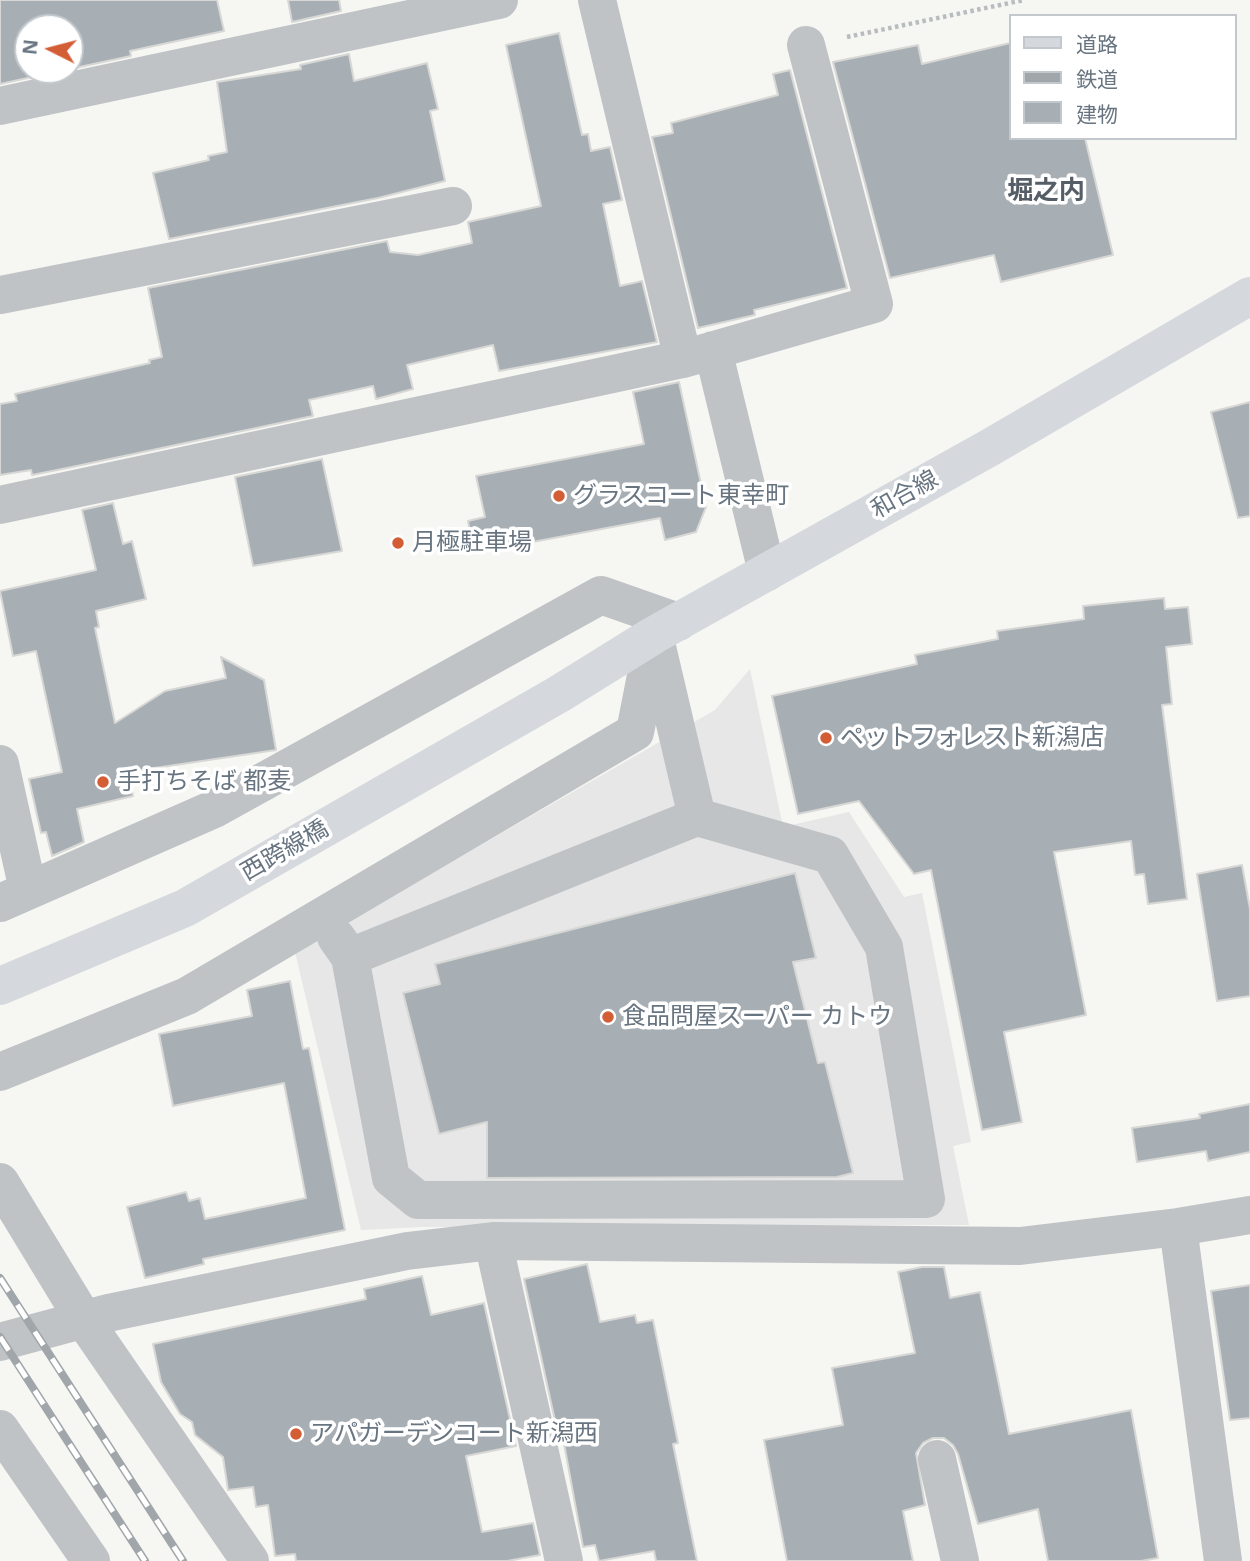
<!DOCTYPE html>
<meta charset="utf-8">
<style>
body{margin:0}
#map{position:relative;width:1250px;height:1561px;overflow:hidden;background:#f6f6f3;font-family:"Open Sans","Noto Sans JP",sans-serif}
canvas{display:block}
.legend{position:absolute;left:1009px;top:14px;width:228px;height:126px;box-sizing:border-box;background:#fff;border:2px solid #c3c8cd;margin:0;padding:9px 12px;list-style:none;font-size:21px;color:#687581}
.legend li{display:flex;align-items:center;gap:14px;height:35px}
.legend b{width:35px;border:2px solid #c3c8cd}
.north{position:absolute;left:14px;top:14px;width:70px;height:70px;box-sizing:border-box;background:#fff;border:2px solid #c3c8cd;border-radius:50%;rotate:276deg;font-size:19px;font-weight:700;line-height:28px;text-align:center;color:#687581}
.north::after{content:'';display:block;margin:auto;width:24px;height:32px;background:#d35e36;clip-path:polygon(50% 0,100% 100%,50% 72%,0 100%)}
</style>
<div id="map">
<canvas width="1250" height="1561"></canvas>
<ul class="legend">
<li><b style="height:9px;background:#d5d8dc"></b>道路</li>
<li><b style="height:9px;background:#a1a6ab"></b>鉄道</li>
<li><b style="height:19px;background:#a8afb4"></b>建物</li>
</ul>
<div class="north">N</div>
</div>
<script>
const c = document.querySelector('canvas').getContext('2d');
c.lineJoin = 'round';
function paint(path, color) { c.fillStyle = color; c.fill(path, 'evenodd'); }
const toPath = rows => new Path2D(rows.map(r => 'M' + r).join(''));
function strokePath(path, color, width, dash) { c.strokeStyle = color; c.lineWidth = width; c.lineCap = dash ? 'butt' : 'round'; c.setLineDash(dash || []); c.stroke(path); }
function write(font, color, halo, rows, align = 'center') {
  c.font = font + ' "Open Sans","Noto Sans JP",sans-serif'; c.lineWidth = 7; c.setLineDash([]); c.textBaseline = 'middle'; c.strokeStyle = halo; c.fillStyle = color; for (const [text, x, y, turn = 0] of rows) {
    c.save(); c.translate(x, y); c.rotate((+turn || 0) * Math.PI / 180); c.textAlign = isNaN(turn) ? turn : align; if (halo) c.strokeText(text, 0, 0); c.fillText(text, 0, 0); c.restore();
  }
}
paint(toPath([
 [750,669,783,827,849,812,904,897,922,893,971,1142,953,1146,969,1225,422,1227,361,1230,295,952,715,710]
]), '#e6e7e6');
const building = toPath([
 [0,0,217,0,224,31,130,51,131,56,70,69,70,28,28,28,28,70,64,70,0,84,0,0],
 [288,0,339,0,341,11,292,22,288,0],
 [559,33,582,135,588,134,591,151,610,147,622,200,603,204,620,286,642,281,657,342,499,371,493,345,407,365,413,389,376,399,373,386,309,400,313,416,72,467,32,475,31,470,0,475,0,404,17,401,15,394,150,363,149,360,162,357,148,288,387,241,390,252,418,255,472,243,468,222,541,206,506,45,559,33],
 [1010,43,1010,138,1085,138,1113,255,1001,282,994,255,890,278,833,62,918,45,922,64,1010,43],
 [349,54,354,81,427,63,438,109,430,111,445,181,378,198,169,239,153,173,209,160,208,156,227,152,217,82,301,69,300,65,349,54],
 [790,70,847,288,754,310,755,315,698,328,652,137,673,133,671,123,778,95,773,74,790,70],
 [679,382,706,507,696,532,665,540,660,518,474,553,468,521,485,517,476,476,644,444,633,392,679,382],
 [1250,402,1250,516,1238,518,1211,412,1250,402],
 [322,459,342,551,253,566,235,477,322,459],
 [113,503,123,544,132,541,146,599,96,611,99,627,95,628,115,723,165,691,226,678,221,657,264,680,276,750,128,772,133,796,77,809,84,842,52,856,46,832,41,833,29,779,62,772,36,651,13,656,0,591,96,570,82,510,113,503],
 [1164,598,1165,609,1188,607,1192,644,1166,647,1172,704,1162,705,1187,899,1148,904,1144,874,1135,875,1131,841,1054,852,1086,1015,1004,1032,1022,1122,982,1130,931,870,914,874,859,801,798,814,772,696,917,664,915,655,998,639,997,631,1084,619,1083,606,1164,598],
 [1242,865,1250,909,1250,996,1217,1001,1197,874,1242,865],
 [795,873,816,958,793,962,818,1063,825,1062,853,1173,837,1177,487,1178,487,1122,439,1134,403,993,440,984,435,964,795,873],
 [290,981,303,1049,309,1048,345,1230,203,1259,204,1264,145,1278,127,1207,186,1192,189,1201,200,1198,205,1219,306,1198,284,1083,173,1106,159,1034,252,1016,247,990,290,981],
 [1250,1104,1250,1152,1208,1161,1206,1151,1137,1162,1132,1128,1200,1118,1199,1114,1250,1104],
 [587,1264,600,1322,635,1315,637,1323,653,1320,678,1443,673,1444,697,1561,656,1561,654,1551,599,1561,595,1545,583,1547,563,1438,559,1439,524,1279,587,1264],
 [922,1267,944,1267,950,1298,980,1292,1009,1434,1131,1410,1158,1558,1141,1561,1048,1561,1038,1509,978,1524,958,1454,953,1445,944,1438,933,1438,923,1443,916,1453,925,1505,903,1511,913,1561,787,1561,764,1440,843,1425,832,1368,915,1353,898,1272,922,1267],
 [422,1276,431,1315,484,1303,516,1446,466,1456,482,1532,533,1523,540,1555,507,1561,296,1561,295,1554,275,1556,268,1505,256,1507,253,1487,228,1490,223,1457,195,1435,192,1422,180,1414,161,1382,153,1344,366,1299,364,1289,422,1276],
 [1250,1285,1250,1418,1230,1420,1211,1291,1250,1285]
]);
paint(building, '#a8afb4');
strokePath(building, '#d7d7d5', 2);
strokePath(toPath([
 [847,37,1024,0]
]), '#b9bcbe', 4.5, [3.5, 3.5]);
strokePath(toPath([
 [597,0,683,359],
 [0,106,499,0],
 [0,295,453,206],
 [713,350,767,572],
 [0,505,683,359,874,304,806,45],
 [0,764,28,890],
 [0,903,214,809,601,595,678,622],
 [336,937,350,957,697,817,657,647],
 [350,957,391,1178,418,1200,926,1199,884,947,830,855,697,817],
 [0,1072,187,996,635,732,654,635],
 [0,1182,84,1320,250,1561],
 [1178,1227,1223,1561],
 [493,1241,564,1561],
 [0,1342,108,1313,407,1251,493,1241,1020,1246,1178,1227,1250,1215],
 [0,1429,91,1561],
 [937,1459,960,1561]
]), '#bfc3c6', 38);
strokePath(toPath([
 [0,986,185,908,559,694,654,635,989,448,1250,296]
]), '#d5d8dc', 38);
const rail = toPath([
 [0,1278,183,1561],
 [0,1337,145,1561]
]);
strokePath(rail, '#a1a6ab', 8);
strokePath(rail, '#fff', 5, [16]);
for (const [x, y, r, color] of [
 [559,496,7,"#d35e36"],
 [398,543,7,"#d35e36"],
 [826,738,7,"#d35e36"],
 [103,782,7,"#d35e36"],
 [608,1017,7,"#d35e36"],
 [296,1434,7,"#d35e36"]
]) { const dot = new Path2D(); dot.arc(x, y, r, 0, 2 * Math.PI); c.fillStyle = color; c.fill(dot); strokePath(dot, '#fff', 2.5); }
write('24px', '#687581', '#fff', [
 ["和合線",905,495,-29],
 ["西跨線橋",285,851,-30]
]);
write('24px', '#687581', '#fff', [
 ["グラスコート東幸町",573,496],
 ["月極駐車場",412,543],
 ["ペットフォレスト新潟店",840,738],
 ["手打ちそば 都麦",117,782],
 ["食品問屋スーパー カトウ",622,1017],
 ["アパガーデンコート新潟西",310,1434]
], 'left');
write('bold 26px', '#555e67', '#fff', [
 ["堀之内",1046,192]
]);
</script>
